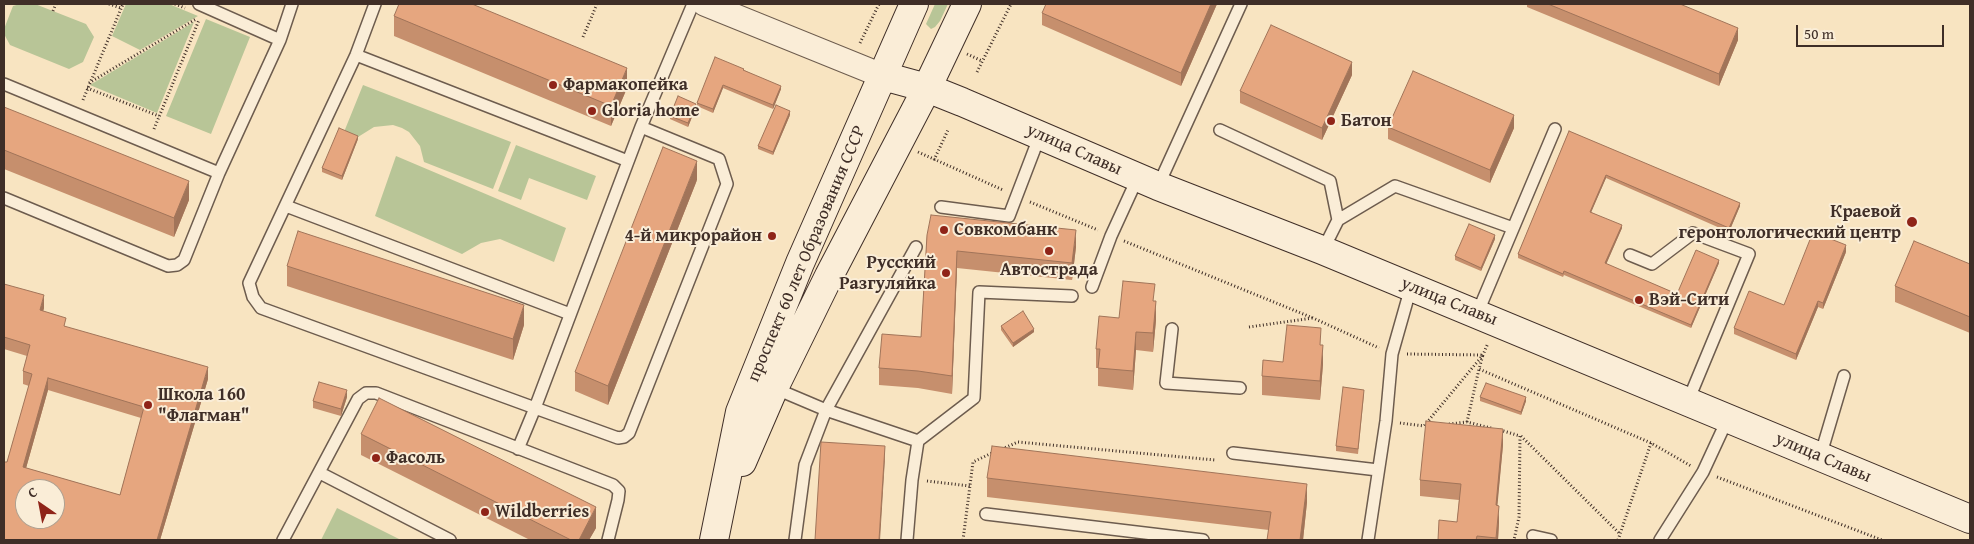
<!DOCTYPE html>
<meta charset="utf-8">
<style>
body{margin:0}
#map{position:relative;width:1974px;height:544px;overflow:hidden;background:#f8e4c1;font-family:"Gentium Book Plus",serif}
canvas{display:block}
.frame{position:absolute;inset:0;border:5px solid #3f2e27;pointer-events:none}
.north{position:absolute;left:15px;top:479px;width:50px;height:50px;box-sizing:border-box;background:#faedd7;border:1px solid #afa191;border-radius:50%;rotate:327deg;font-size:14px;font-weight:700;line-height:20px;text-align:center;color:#3f2e27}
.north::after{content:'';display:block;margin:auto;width:18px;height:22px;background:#8f2418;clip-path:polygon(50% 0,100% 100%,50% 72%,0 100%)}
.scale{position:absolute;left:1796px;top:25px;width:148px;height:22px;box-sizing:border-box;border:2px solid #3f2e27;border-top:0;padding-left:6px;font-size:15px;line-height:18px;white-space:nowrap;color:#3f2e27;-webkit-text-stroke:4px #faedd7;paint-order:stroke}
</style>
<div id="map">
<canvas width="1974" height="544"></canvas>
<div class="frame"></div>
<div class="north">С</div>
<div class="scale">50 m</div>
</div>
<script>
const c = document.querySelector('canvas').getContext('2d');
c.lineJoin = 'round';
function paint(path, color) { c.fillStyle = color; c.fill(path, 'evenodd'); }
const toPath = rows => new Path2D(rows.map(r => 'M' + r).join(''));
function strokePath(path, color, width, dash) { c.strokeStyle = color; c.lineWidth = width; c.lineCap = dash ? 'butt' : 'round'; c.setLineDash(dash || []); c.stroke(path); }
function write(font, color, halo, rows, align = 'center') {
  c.font = font + ' "Gentium Book Plus",serif'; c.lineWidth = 4; c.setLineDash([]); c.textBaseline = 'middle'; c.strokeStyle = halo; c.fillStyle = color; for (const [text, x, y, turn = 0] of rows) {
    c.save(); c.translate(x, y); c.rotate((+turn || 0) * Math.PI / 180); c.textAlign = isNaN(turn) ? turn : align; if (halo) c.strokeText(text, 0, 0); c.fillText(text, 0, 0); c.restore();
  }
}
paint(toPath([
 [20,4,35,4,86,24,94,37,83,62,69,69,10,45,4,34,4,29,13,6],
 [126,4,169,4,198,16,140,50,112,36],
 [935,4,948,4,940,21,935,27,931,29,926,24],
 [206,19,250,37,211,134,166,116],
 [194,22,157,113,90,85],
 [363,85,511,142,493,189,424,162,420,146,409,132,402,128,393,125,374,127,358,137,344,132],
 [516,145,596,176,587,200,529,178,521,200,498,191],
 [396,156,566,228,554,262,500,239,481,243,462,254,375,216],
 [337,508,401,540,321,540]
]), '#b8c597');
const lane = toPath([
 [199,4,280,40],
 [375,4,356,55,249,283,253,297,261,308,535,408,518,449],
 [356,55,628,161],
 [4,84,219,173],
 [641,127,719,159,727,184,629,433,624,437,618,438,535,408,641,127,693,4],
 [1220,130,1330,181,1338,220],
 [1158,186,1241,4],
 [4,198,168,266,177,265,184,260,219,173,280,40,292,4],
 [286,206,570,314],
 [941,207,1009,216,1040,135],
 [1323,250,1338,220,1395,186,1513,228],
 [1630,255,1652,264,1693,233,1749,254,1688,401],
 [1092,287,1111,236,1138,177],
 [1477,314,1555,129],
 [1172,329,1166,383,1240,388],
 [774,388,826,410,918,441,912,480,907,540],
 [918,441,974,398,979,292,1072,296],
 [1233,453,1378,470],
 [1820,457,1844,376],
 [320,473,450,540],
 [986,514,1203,540],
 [1533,536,1551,540],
 [283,540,358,399,366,393,376,393,613,485,619,491,618,500,608,540],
 [795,540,805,465,826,410,916,247],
 [1368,540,1386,421,1392,354,1411,287],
 [1660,540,1703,472,1728,418]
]);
const street = toPath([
 [705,4,883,76]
]);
const secondary = toPath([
 [883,76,927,88,962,102,1158,186,1322,250,1970,519],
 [742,462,774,388,829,276,927,88,967,4],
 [714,540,740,412,800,263,914,4]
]);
strokePath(lane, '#6d5c4e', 14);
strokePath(street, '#6d5c4e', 26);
strokePath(secondary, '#3f2e27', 30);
strokePath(toPath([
 [109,4,121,8],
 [175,4,185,8],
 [53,11,56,4],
 [583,37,597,4],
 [860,43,879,4],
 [967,54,982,61],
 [977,72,1011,4],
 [89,83,196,19],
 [87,88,159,116],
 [83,100,123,4],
 [154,129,199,20],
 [918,152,1003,190],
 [934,160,948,130],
 [1030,202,1098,230],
 [1124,241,1313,318,1379,348],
 [1249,327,1313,318],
 [1407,354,1483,355,1479,369,1651,443,1691,466],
 [1467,422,1479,369],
 [1400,423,1424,426],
 [1449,424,1467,422,1491,428],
 [1427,426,1424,426,1483,355,1488,343],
 [1500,430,1520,436,1519,517,1514,540],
 [1521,436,1619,533],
 [1002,449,1018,442,1215,460],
 [1717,477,1882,540],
 [927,481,970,486],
 [963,540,973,462,994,452],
 [1618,540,1651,443]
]), '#3f2e27', 3, [1, 2.5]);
strokePath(lane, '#faedd7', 11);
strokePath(street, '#faedd7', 24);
strokePath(secondary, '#faedd7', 28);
paint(toPath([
 [1217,4,1181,86,1042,25,1042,13],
 [1527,4,1680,4,1738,40,1719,86,1527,7],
 [394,16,627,88,611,126,394,36],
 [744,70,781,89,773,109,723,88,713,113,697,106,697,103],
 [1352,75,1322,140,1240,103,1240,91],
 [4,107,189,200,174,237,4,169],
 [696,107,688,127,670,119,670,116],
 [790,115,773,155,758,149,758,146],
 [1388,127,1514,128,1490,183,1388,139],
 [1569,131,1740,206,1729,232,1606,178,1591,212,1622,228,1606,264,1677,294,1719,263,1691,328,1564,275,1563,277,1518,258,1518,254],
 [358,139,342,180,322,172,322,168],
 [697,180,608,405,575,391,575,372],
 [927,235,1076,247,1072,280,957,268,952,394,918,388,879,385,879,368,921,337],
 [1495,239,1481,271,1455,260,1455,256],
 [1846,252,1823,309,1818,307,1796,360,1734,334,1734,328,1784,305],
 [1970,264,1970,333,1895,302,1895,286],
 [287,266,524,325,513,360,287,286],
 [4,284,44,308,43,311,66,327,208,379,160,540,4,540,7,462,29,386,23,384,23,371,27,356,4,349],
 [48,390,141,418,120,495,26,468],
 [1155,301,1156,320,1153,352,1136,350,1133,390,1098,386,1098,368,1096,368,1096,349,1119,318],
 [1001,326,1034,332,1013,347,1001,330],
 [1321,345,1323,364,1320,400,1262,395,1262,376,1283,362],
 [1364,394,1358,454,1336,451,1336,446],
 [347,397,341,416,313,408,313,401],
 [1480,397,1526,401,1521,415,1480,401],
 [361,434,596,528,589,540,530,540,361,455],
 [1503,445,1497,505,1499,522,1498,540,1438,540,1457,522,1459,500,1420,496,1420,480],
 [987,478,1307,502,1303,540,1267,540,1269,530,987,497]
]), '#c68f6d');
paint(toPath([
 [1211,4,1217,4,1181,86,1181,73],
 [1738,28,1738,40,1719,86,1719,74],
 [1352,62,1352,75,1322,140,1322,128],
 [627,68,627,88,611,126,611,106],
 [723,85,723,88,713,113,713,109],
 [781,86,781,89,773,109,773,105],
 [696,104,696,107,688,127,688,123],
 [790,111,790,115,773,155,773,152],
 [1514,115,1514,128,1490,183,1490,170],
 [358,136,358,139,342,180,342,176],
 [697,161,697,180,608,405,608,386],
 [1606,175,1606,178,1590,215,1590,212],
 [189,181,189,200,174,237,174,218],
 [1740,203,1740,206,1729,232,1729,228],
 [1622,225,1622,228,1605,267,1605,263],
 [1076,230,1076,247,1072,280,1072,263],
 [1495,235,1495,239,1481,271,1481,268],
 [1846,245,1846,252,1823,309,1823,303],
 [957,251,957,268,952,394,952,376],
 [1719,260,1719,263,1691,328,1691,325],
 [44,295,44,308,40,323,40,310],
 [1156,301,1156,320,1153,352,1153,333],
 [1818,301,1818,307,1796,360,1796,354],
 [524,305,524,325,513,360,513,339],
 [1034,329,1034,332,1013,347,1013,343],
 [1136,332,1136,350,1133,390,1133,371],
 [1323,345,1323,364,1320,400,1320,381],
 [208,367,208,379,160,540,157,540],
 [48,378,48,390,23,479,23,467],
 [347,390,347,397,341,416,341,409],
 [1526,397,1526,401,1521,415,1521,412],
 [1503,429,1503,445,1496,521,1496,505],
 [885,446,885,458,880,540,879,540],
 [1307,484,1307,502,1303,540,1300,540],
 [1499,506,1499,522,1498,540,1496,540],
 [596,507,596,528,589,540,579,540]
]), '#a17459');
const building = toPath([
 [399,4,472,4,627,68,611,106,394,16,399,4],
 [1046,4,1211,4,1181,73,1042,13,1046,4],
 [1548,4,1680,4,1738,28,1719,74,1548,4],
 [1271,25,1352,62,1322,128,1240,91,1271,25],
 [715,57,744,69,743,70,781,86,773,105,723,85,713,109,697,103,715,57],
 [1413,71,1514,115,1490,170,1388,127,1413,71],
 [678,96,696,104,688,123,670,116,678,96],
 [776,105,790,111,773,152,758,146,776,105],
 [4,107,189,181,174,218,4,150,4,107],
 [339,128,358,136,342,176,322,168,339,128],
 [1569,131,1740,203,1729,228,1606,175,1590,212,1622,225,1605,263,1677,294,1696,250,1719,260,1691,325,1564,271,1563,274,1518,254,1569,131],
 [663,147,697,161,608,386,575,372,663,147],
 [931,215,1076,230,1072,263,957,251,952,376,918,371,879,368,882,334,921,337,927,235,931,215],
 [1469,224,1495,235,1481,268,1455,256,1469,224],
 [298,231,524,305,513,339,287,266,298,231],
 [1813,232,1846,245,1823,303,1818,301,1796,354,1734,328,1749,291,1784,305,1813,232],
 [1914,241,1970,264,1970,317,1895,286,1914,241],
 [1123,281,1155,284,1153,301,1156,301,1153,333,1136,332,1133,371,1098,368,1100,349,1096,349,1099,316,1119,318,1123,281],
 [4,284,44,295,40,310,66,318,64,326,208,367,157,540,4,540,4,462,7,462,32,374,23,371,30,345,4,337,4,284],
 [48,378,144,407,120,495,23,467,48,378],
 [25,489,55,489,55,519,25,519,25,489],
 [1023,311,1034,329,1013,343,1001,326,1023,311],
 [1287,325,1321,328,1320,345,1323,345,1320,381,1262,376,1263,360,1283,362,1287,325],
 [319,382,347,390,341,409,313,401,319,382],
 [1486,383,1526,397,1521,412,1480,397,1486,383],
 [1343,387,1364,390,1358,449,1336,446,1343,387],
 [379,398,596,507,579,540,571,540,361,434,379,398],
 [1426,421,1503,429,1496,505,1499,506,1496,538,1477,536,1476,540,1438,540,1439,520,1457,522,1461,484,1420,480,1426,421],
 [821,442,885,446,879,540,815,540,821,442],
 [992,446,1307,484,1300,540,1267,540,1271,512,987,478,992,446]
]);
paint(building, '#e6a67f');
strokePath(building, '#a17459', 1);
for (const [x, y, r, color] of [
 [553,85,5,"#8f2418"],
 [592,111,5,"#8f2418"],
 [1331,121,5,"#8f2418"],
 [1912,222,6,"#8f2418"],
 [944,230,5,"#8f2418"],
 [772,236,5,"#8f2418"],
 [1049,251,5,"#8f2418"],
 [946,273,5,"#8f2418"],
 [1639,300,5,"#8f2418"],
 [148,405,5,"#8f2418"],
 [376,458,5,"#8f2418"],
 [485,512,5,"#8f2418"]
]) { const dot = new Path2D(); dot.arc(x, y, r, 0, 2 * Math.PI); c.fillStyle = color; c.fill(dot); strokePath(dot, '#faedd7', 2); }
write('bold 18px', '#3f2e27', '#faedd7', [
 ["Фармакопейка",563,85],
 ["Gloria home",602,111],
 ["Батон",1341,121],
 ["Краевой",1901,212,"right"],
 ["геронтологический центр",1901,233,"right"],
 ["Совкомбанк",954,230],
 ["4-й микрорайон",762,236,"right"],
 ["Русский",936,263,"right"],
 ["Разгуляйка",936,284,"right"],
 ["Автострада",1049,270,"center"],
 ["Вэй-Сити",1649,300],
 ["Школа 160",158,395],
 ["\"Флагман\"",158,416],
 ["Фасоль",386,458],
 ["Wildberries",495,512]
], 'left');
write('18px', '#3f2e27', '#faedd7', [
 ["улица Славы",1074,150,24],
 ["проспект 60 лет Образования СССР",807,254,-67],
 ["улица Славы",1449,302,22],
 ["улица Славы",1823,458,23]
]);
</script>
